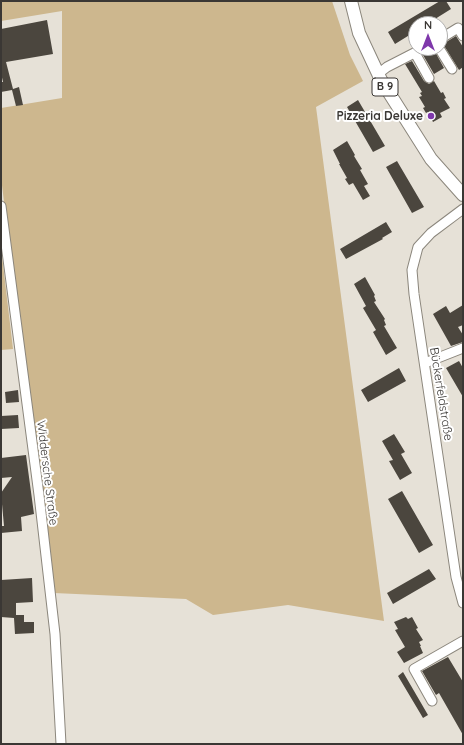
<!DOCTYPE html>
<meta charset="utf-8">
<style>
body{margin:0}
#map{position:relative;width:464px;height:745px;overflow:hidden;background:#e6e1d7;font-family:Quicksand,sans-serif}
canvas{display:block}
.frame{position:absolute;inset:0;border:2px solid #3a3734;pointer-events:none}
.north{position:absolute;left:408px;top:16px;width:40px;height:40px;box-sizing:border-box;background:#fff;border:1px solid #b0afae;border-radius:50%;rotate:0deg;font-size:11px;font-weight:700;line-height:16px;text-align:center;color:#3a3734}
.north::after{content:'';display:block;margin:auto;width:14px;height:18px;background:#7f38ab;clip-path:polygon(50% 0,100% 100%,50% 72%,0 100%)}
</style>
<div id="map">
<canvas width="464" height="745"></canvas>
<div class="frame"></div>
<div class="north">N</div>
</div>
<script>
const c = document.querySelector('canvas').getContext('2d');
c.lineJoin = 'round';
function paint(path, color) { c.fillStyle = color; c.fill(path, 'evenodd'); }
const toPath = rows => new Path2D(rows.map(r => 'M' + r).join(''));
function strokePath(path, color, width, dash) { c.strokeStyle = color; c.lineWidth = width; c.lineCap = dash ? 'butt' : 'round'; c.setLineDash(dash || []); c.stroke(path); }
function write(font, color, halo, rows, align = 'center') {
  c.font = font + ' Quicksand,sans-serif'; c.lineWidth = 4; c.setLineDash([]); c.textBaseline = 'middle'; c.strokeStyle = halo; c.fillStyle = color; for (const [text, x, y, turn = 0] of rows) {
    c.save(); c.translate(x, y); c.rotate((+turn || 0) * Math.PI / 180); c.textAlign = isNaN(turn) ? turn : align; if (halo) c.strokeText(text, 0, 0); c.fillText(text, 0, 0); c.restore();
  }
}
paint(toPath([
 [1,1,332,1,350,55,363,81,316,107,384,621,288,605,213,615,186,599,54,593,22,351,1,177,1,108,62,98,62,11,1,21],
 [1,248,13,349,1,350]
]), '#cdb78e');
paint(toPath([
 [440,1,446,1,451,9,427,24,416,24,416,31,395,44,388,32],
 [47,20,53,54,6,62,13,89,19,87,23,105,16,106,12,90,1,92,1,82,3,82,1,73,1,29],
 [456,36,463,47,463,67,459,70,443,44],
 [430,48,433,48,444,68,434,74,423,55,429,52],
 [412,61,424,81,429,84,434,81,441,93,443,92,446,98,444,99,450,108,440,113,442,117,433,122,428,112,426,113,423,108,425,107,419,97,422,96,420,93,422,92,405,64],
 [358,100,385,146,373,152,347,107],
 [347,141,355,155,354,156,362,169,360,170,368,184,364,186,370,196,363,200,353,183,349,185,345,179,347,178,339,164,340,164,333,150],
 [397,161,424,207,412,213,386,167],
 [386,222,392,232,382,238,383,239,346,259,340,249],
 [365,277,375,295,374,296,376,301,374,302,385,319,384,320,386,325,384,326,397,348,386,355,373,332,376,330,363,308,366,306,354,284],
 [463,305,463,325,458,327,463,335,463,342,451,346,433,314,446,306,450,313],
 [459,361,463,368,463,397,446,368],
 [399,368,406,381,368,402,361,390],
 [18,390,19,402,6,403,5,392],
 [18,415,19,428,1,429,1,416],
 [394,434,405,452,401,454,412,473,400,480,389,461,393,460,382,441],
 [26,455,34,514,21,517,22,531,1,533,1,526,4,526,1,493,12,477,1,478,1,458],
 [402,491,433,545,419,553,388,499],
 [429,569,436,579,393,604,387,593],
 [32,578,33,602,16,603,16,615,24,615,24,622,34,622,34,633,15,634,14,618,1,617,1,580],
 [406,617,408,619,412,617,418,628,416,629,423,640,419,642,421,646,420,646,423,653,404,663,397,652,405,647,395,630,398,629,394,622],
 [448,657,463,682,463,735,439,693,436,695,422,671],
 [403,672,428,715,423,718,398,676]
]), '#4b463e');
const minor = toPath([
 [440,39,458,28,463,36],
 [439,48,452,69],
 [415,53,429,78],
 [378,74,387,67,424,48],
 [1,206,39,495,55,634,61,744],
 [463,209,431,233,418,247,412,270,414,294,456,577,463,603],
 [425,363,463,348],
 [432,701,414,669,463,641]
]);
const major = toPath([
 [351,1,359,33,381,80,431,159,463,195]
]);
strokePath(minor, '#8b867c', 11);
strokePath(major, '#8b867c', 14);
strokePath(minor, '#fff', 9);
strokePath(major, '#fff', 12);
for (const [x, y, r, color] of [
 [431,116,4,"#7f38ab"]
]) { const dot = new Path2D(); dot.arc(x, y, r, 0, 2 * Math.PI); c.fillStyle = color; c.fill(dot); strokePath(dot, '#fff', 1.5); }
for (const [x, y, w] of [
 [385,87,26]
]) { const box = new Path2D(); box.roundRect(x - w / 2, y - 9, w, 18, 3); c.fillStyle = '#fff'; c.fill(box); strokePath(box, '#3a3734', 1); }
write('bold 11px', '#3a3734', null, [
 ["B 9",385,87]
]);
write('bold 12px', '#3a3734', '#fff', [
 ["Pizzeria Deluxe",423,116]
], 'right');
write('12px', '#3a3734', '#fff', [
 ["Bückerfeldstraße",441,394,81],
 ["Widdersche Straße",47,473,83]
]);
</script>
